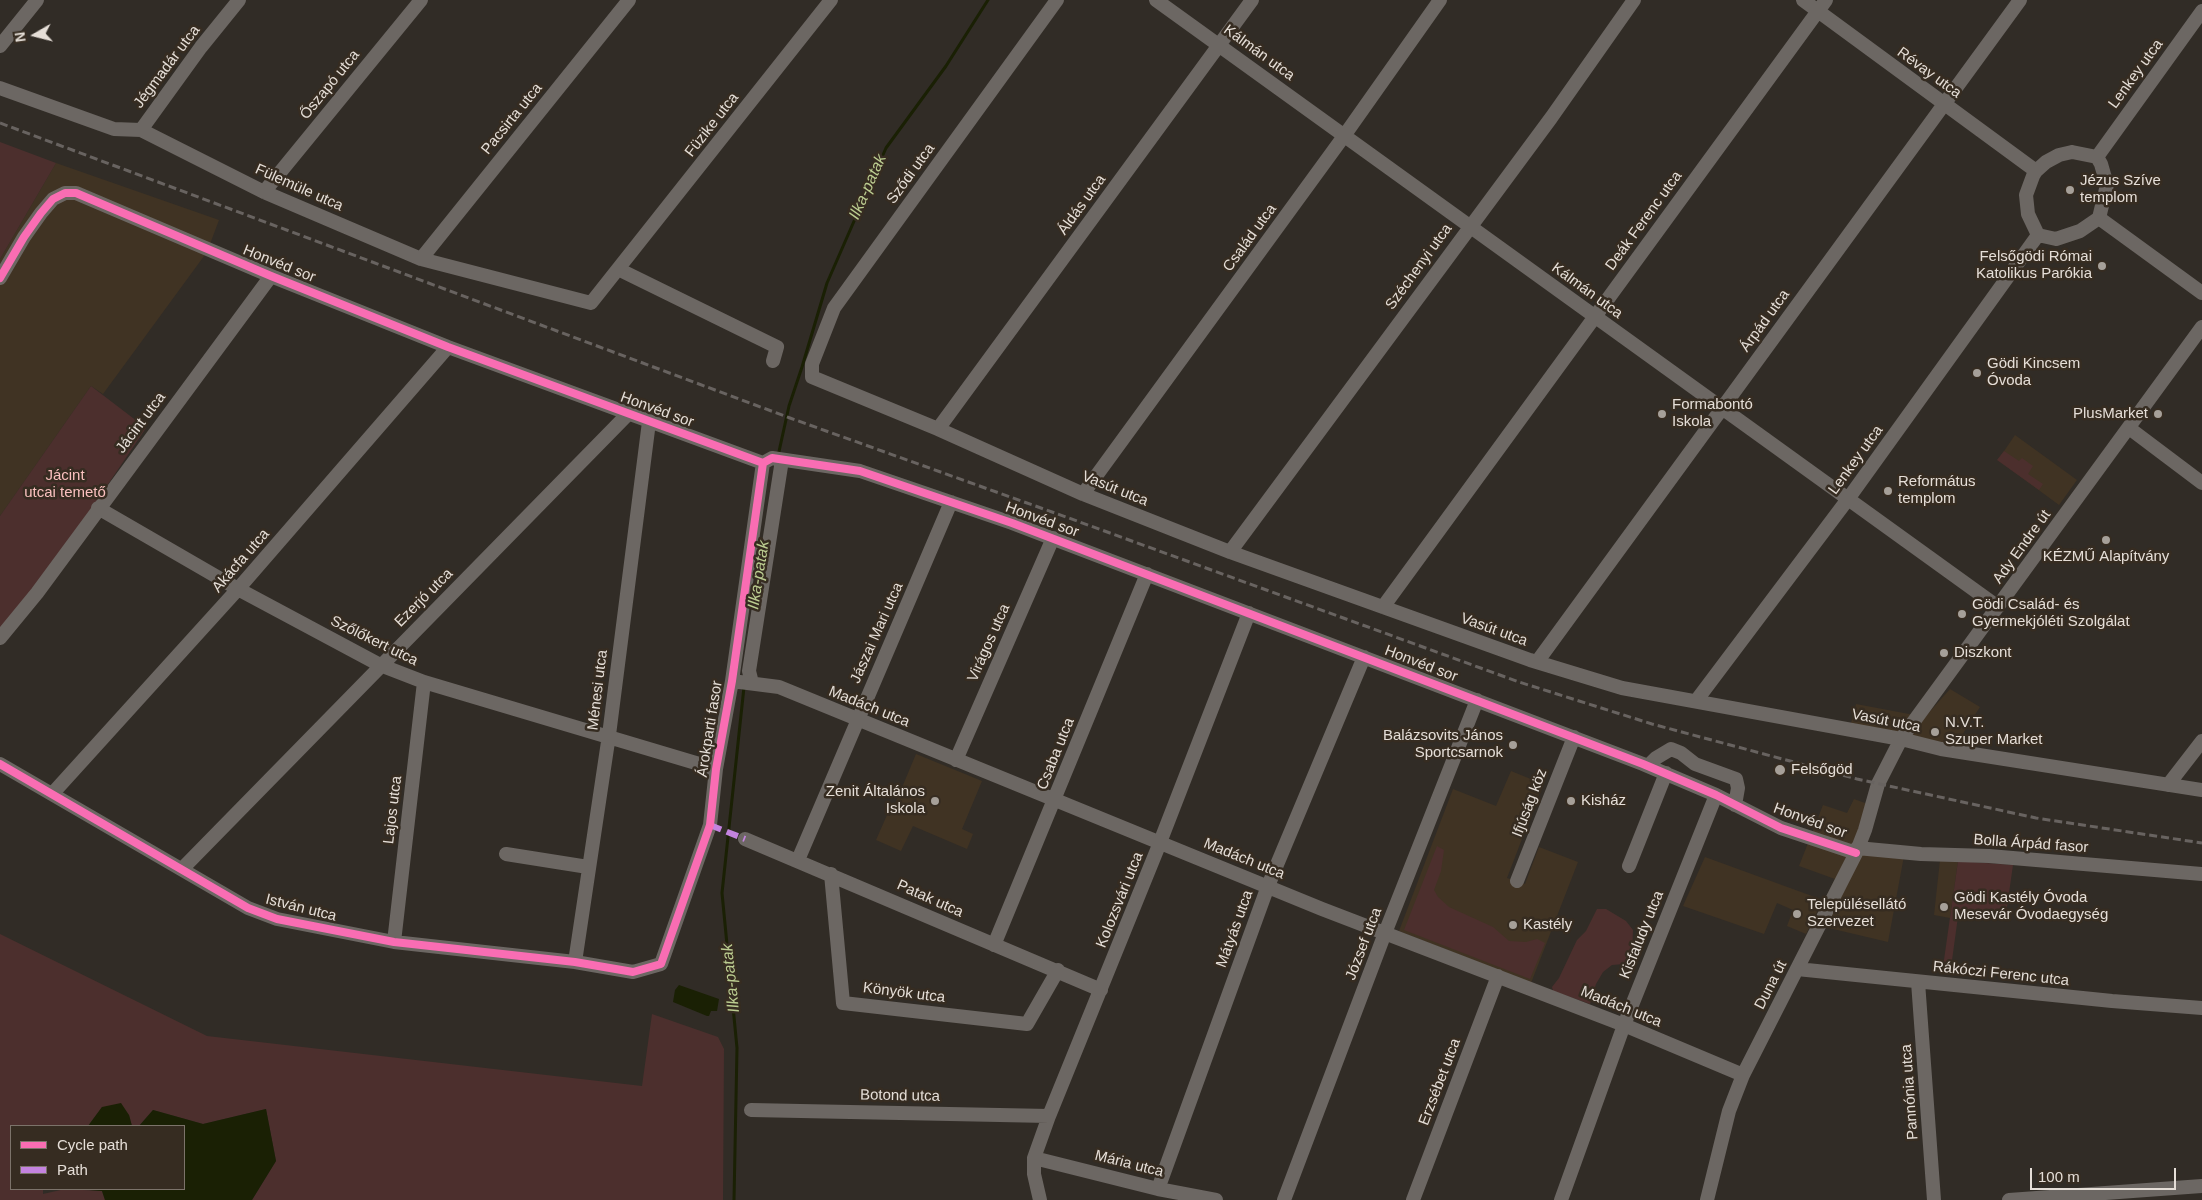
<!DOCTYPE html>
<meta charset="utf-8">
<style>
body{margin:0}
#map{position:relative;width:2202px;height:1200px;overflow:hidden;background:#312c26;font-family:Helvetica,sans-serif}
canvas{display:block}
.legend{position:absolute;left:10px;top:1125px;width:175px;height:65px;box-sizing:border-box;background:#362c21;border:1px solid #7c736a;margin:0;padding:6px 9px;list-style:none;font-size:15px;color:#e5ded7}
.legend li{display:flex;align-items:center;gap:10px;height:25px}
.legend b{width:25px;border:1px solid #7c736a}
.north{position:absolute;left:10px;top:10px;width:50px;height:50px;-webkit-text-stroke:4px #362c21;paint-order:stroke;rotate:262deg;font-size:14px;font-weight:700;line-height:20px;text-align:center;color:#e5ded7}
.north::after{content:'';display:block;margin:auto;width:18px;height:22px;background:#e5ded7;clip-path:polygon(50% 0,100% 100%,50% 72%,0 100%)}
.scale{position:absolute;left:2030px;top:1168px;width:146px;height:22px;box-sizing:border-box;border:2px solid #e5ded7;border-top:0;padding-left:6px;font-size:15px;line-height:18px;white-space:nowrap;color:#e5ded7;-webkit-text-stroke:4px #362c21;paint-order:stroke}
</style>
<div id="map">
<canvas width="2202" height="1200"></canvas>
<ul class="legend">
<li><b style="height:6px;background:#f96db3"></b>Cycle path</li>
<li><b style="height:6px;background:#c483df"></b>Path</li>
</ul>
<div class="north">N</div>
<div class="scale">100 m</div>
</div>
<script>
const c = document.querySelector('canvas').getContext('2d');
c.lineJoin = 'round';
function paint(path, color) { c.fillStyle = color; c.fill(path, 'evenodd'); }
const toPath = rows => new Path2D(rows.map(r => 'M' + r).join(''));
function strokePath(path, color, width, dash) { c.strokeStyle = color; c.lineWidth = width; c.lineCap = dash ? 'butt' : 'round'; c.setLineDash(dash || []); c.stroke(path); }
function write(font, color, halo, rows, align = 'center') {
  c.font = font + ' Helvetica,sans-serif'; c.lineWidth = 5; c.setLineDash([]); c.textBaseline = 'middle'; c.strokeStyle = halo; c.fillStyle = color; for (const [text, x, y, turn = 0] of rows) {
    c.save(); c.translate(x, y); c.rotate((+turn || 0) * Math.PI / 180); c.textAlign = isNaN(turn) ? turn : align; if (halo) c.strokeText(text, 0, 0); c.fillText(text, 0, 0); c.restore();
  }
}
paint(toPath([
 [56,163,219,220,207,252,103,394,91,386,0,516,0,259],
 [2015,435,2077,480,2059,505,1998,460],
 [1950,689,1980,707,1953,749,1850,727,1856,704,1925,717],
 [916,754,982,781,962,829,973,834,967,849,913,826,901,851,876,840,887,815,890,816],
 [1511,771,1543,784,1507,878,1525,884,1539,847,1578,862,1531,983,1399,931,1453,789,1496,806],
 [1854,799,1876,807,1861,852,1904,856,1888,942,1812,924,1835,879,1799,866,1823,805,1847,813],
 [1705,857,1823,900,1806,934,1787,926,1793,910,1777,903,1764,934,1683,906],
 [1940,860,1958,861,1950,918,1934,915]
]), '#403323');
paint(toPath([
 [0,142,56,163,0,259],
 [91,386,146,428,94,505,33,590,0,630,0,516],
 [2004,451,2019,461,2022,458,2033,466,2028,474,2043,484,2039,490,1997,460],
 [1437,846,1444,850,1441,871,1434,890,1438,897,1449,907,1493,927,1509,941,1526,942,1537,939,1545,943,1530,979,1404,930],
 [1958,861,2013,865,2006,914,1959,909,1950,975,1942,974],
 [1597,909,1606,909,1626,921,1633,930,1632,953,1624,964,1612,965,1603,972,1596,984,1590,1004,1553,991,1552,987,1559,978,1577,940,1586,931],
 [0,934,207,1036,642,1086,652,1014,718,1037,724,1049,723,1200,252,1200,276,1161,266,1109,203,1124,153,1110,139,1126,132,1126,129,1115,102,1107,88,1126,11,1126,11,1189,43,1189,43,1194,65,1189,102,1191,105,1200,0,1200]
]), '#4c2f2d');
paint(toPath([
 [679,985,719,999,717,1011,711,1011,709,1016,707,1016,673,1002,675,990],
 [121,1103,129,1115,132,1126,88,1126,102,1107],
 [266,1109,276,1161,252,1200,105,1200,102,1191,77,1189,184,1189,184,1126,139,1126,153,1110,203,1124]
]), '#1a2004');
strokePath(toPath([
 [778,456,789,406,802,367,827,283,886,148,946,66,988,0],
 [734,1200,737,1048,722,893,744,687]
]), '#1a2004', 3);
strokePath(toPath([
 [1057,0,834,308,812,364,812,377,938,429,1083,494,1230,552,1530,660,1622,688,1901,739,1941,749,2202,790],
 [1156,0,1998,607],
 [1803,0,2036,171],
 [0,46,37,0],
 [0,88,114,129,141,130,264,192,421,259,591,303,831,0],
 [141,130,201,47,239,0],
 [2072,152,2097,157,2101,164,2107,185,2099,218,2080,231,2056,239,2038,235,2028,214,2026,195,2033,176,2036,171,2046,162,2059,155,2072,152],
 [2097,157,2202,11],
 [264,192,421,0],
 [2099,218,2202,293],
 [421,259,629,0],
 [618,269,777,347,773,361],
 [0,278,24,237,41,213,53,199,65,193,76,193,271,276,448,347,763,463,772,458,860,471,1012,523,1643,764,1716,795,1781,828,1856,853],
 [2129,428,2202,483],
 [938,429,1252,0],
 [1083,494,1344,136,1440,0],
 [98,508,238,589,380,665,424,682,716,769],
 [1230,552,1551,118,1634,0],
 [1383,607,1826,0],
 [0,638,37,593,271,276],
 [1537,662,2020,0],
 [732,681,779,687,1322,909,1624,1025,1743,1075],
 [752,683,749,671,782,460],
 [1696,701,1848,499,2038,235],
 [956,760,1053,538],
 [0,764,248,908,277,919,394,942,575,962,633,972,661,964,710,825,716,769,732,681,763,463],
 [1648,766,1656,758,1671,749,1681,753,1695,764,1736,779,1738,788,1735,805],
 [2168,785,2202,741],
 [53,793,238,589,448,347],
 [745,839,1101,990],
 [1857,848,1921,854,1989,856,2202,874],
 [506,854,588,867],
 [798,860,951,502],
 [1629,866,1666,773],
 [182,869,628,414],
 [831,874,843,1003,1027,1024,1058,970],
 [1517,881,1574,737],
 [394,942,424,682],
 [994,945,1147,574],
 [575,962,609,735,649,422],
 [1797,969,2112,1001,2202,1008],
 [1918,982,1934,1200],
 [751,1110,1049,1116],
 [1034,1158,1158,1189,1216,1200],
 [1158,1189,1268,886,1364,657],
 [1040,1200,1034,1174,1034,1158,1049,1116,1157,850,1249,613],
 [1284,1200,1385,933,1477,700],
 [1413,1200,1498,976],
 [1561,1200,1624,1025,1716,795],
 [1707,1200,1729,1111,1743,1075,1856,853,1865,830,1878,784,1901,739,2202,327],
 [2009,1200,2202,1186]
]), '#6c6763', 14);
strokePath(toPath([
 [0,123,790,418,1066,517,1519,682,1652,724,1857,779,2036,818,2202,843]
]), '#686360', 3, [8, 4]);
strokePath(toPath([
 [710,825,745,839]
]), '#c483df', 6, [12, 6]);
strokePath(toPath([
 [0,278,24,237,41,213,53,199,65,193,76,193,271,276,448,347,763,463,772,458,860,471,1012,523,1643,764,1716,795,1781,828,1856,853],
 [0,764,248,908,277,919,394,942,575,962,633,972,661,964,710,825,716,769,732,681,763,463]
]), '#f96db3', 8);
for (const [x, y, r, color] of [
 [2070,190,5,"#a6a099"],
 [2102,266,5,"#a6a099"],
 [1977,373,5,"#a6a099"],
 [1662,414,5,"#a6a099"],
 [2158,414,5,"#a6a099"],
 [1888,491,5,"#a6a099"],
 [2106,540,5,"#a6a099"],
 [1962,614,5,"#a6a099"],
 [1944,653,5,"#a6a099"],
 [1935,732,5,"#a6a099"],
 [1513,745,5,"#a6a099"],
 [1780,770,6,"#a6a099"],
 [935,801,5,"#a6a099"],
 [1571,801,5,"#a6a099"],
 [1944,907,5,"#a6a099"],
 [1797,914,5,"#a6a099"],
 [1513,925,5,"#a6a099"]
]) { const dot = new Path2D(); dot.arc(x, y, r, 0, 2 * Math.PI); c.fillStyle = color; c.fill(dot); strokePath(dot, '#362c21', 2); }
write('15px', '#e5ded7', '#362c21', [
 ["Kálmán utca",1259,53,36],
 ["Jégmadár utca",167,67,-53],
 ["Révay utca",1929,73,36],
 ["Lenkey utca",2136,74,-54],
 ["Őszapó utca",330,85,-51],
 ["Pacsirta utca",512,119,-51],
 ["Füzike utca",712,125,-52],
 ["Sződi utca",911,174,-54],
 ["Fülemüle utca",299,188,24],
 ["Áldás utca",1082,205,-54],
 ["Deák Ferenc utca",1644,221,-54],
 ["Család utca",1250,238,-54],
 ["Honvéd sor",279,264,22],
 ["Széchenyi utca",1419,267,-54],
 ["Kálmán utca",1587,291,36],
 ["Árpád utca",1765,321,-54],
 ["Honvéd sor",657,410,20],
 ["Jácint utca",141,423,-53],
 ["Lenkey utca",1856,460,-54],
 ["Vasút utca",1115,489,22],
 ["Honvéd sor",1042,520,20],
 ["Ady Endre út",2022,547,-54],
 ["Akácfa utca",241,561,-49],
 ["Ezerjó utca",424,598,-45],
 ["Vasút utca",1494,630,20],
 ["Jászai Mari utca",877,633,-66],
 ["Szőlőkert utca",374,641,26],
 ["Virágos utca",989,643,-66],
 ["Honvéd sor",1421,664,21],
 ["Ménesi utca",598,690,-83],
 ["Madách utca",869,707,22],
 ["Vasút utca",1886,721,11],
 ["Árokparti fasor",710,729,-81],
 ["Csaba utca",1056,754,-68],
 ["Ifjúság köz",1530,803,-69],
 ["Lajos utca",393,810,-83],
 ["Honvéd sor",1810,821,20],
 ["Bolla Árpád fasor",2031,844,4],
 ["Madách utca",1244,859,22],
 ["Patak utca",930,899,24],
 ["Kolozsvári utca",1120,900,-68],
 ["István utca",301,908,14],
 ["Mátyás utca",1235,929,-70],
 ["Kisfaludy utca",1642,935,-68],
 ["József utca",1364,944,-69],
 ["Rákóczi Ferenc utca",2001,974,6],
 ["Duna út",1771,985,-63],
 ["Könyök utca",904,993,7],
 ["Madách utca",1621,1007,22],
 ["Erzsébet utca",1440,1082,-69],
 ["Pannónia utca",1910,1092,-94],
 ["Botond utca",900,1096,1],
 ["Mária utca",1129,1164,14]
]);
write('15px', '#e5ded7', '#362c21', [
 ["Jézus Szíve",2080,181],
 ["templom",2080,198],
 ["Felsőgödi Római",2092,257,"right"],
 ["Katolikus Parókia",2092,274,"right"],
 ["Gödi Kincsem",1987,364],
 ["Óvoda",1987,381],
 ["Formabontó",1672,405],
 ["Iskola",1672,422],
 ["PlusMarket",2148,414,"right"],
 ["Református",1898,482],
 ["templom",1898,499],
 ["KÉZMŰ Alapítvány",2106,557,"center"],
 ["Gödi Család- és",1972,605],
 ["Gyermekjóléti Szolgálat",1972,622],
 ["Diszkont",1954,653],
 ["N.V.T.",1945,723],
 ["Szuper Market",1945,740],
 ["Balázsovits János",1503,736,"right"],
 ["Sportcsarnok",1503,753,"right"],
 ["Felsőgöd",1791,770],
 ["Zenit Általános",925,792,"right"],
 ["Iskola",925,809,"right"],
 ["Kisház",1581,801],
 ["Gödi Kastély Óvoda",1954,898],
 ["Mesevár Óvodaegység",1954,915],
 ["Településellátó",1807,905],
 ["Szervezet",1807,922],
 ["Kastély",1523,925]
], 'left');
write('15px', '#fac1bf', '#362c21', [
 ["Jácint",65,476],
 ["utcai temető",65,493]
]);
write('italic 16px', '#bccd91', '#362c21', [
 ["Ilka-patak",868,187,-66],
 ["Ilka-patak",759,575,-81],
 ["Ilka-patak",731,978,-96]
]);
</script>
